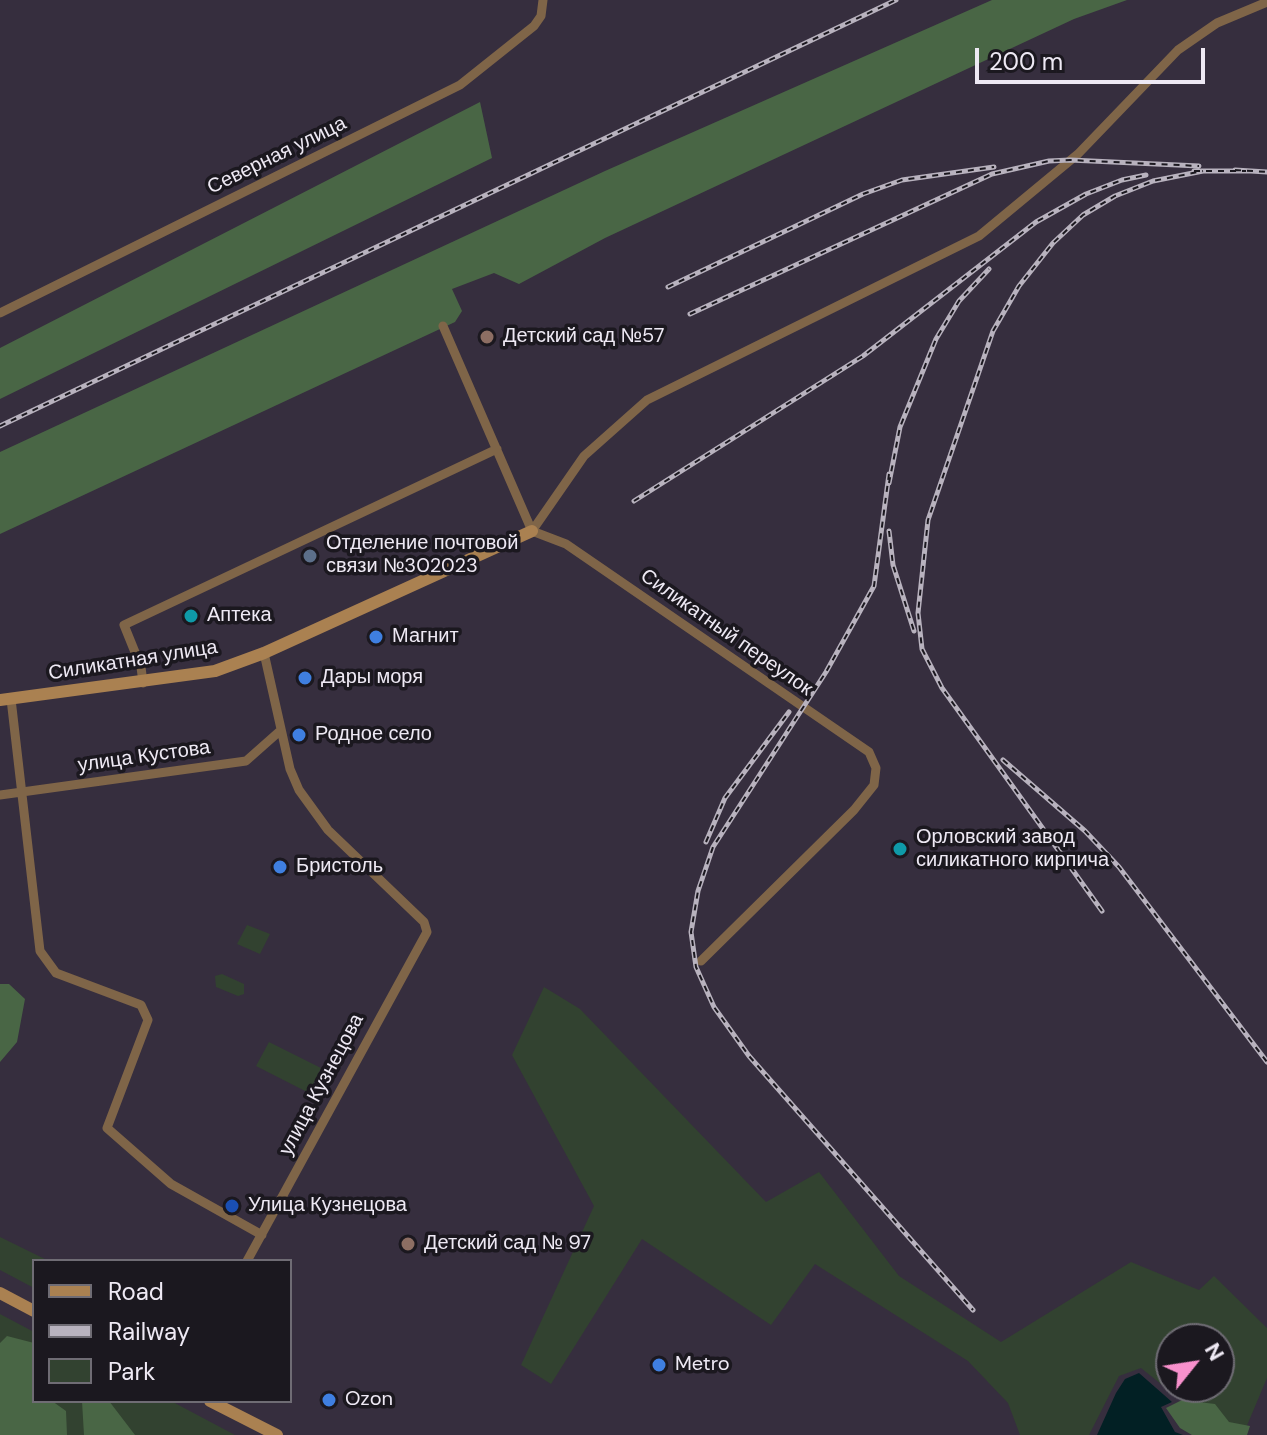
<!DOCTYPE html>
<meta charset="utf-8">
<style>
body{margin:0}
#map{position:relative;width:1267px;height:1435px;overflow:hidden;background:#362e3e;font-family:"DM Sans",sans-serif}
canvas{display:block}
.legend{position:absolute;left:32px;top:1259px;width:260px;height:144px;box-sizing:border-box;background:#1b181f;border:2px solid #6f6c74;margin:0;padding:10px 14px;list-style:none;font-size:24px;color:#eee9f4}
.legend li{display:flex;align-items:center;gap:16px;height:40px}
.legend b{width:40px;border:2px solid #6f6c74}
.north{position:absolute;left:1155px;top:1323px;width:80px;height:80px;box-sizing:border-box;background:#1b181f;border:2px solid #6f6c74;border-radius:50%;rotate:60deg;font-size:22px;font-weight:700;line-height:32px;text-align:center;color:#eee9f4}
.north::after{content:'';display:block;margin:auto;width:28px;height:36px;background:#f890cc;clip-path:polygon(50% 0,100% 100%,50% 72%,0 100%)}
.scale{position:absolute;left:975px;top:48px;width:230px;height:36px;box-sizing:border-box;border:4px solid #eee9f4;border-top:0;padding-left:10px;font-size:24px;line-height:28px;white-space:nowrap;color:#eee9f4;-webkit-text-stroke:6px #1b181f;paint-order:stroke}
</style>
<div id="map">
<canvas width="1267" height="1435"></canvas>
<ul class="legend">
<li><b style="height:10px;background:#aa8151"></b>Road</li>
<li><b style="height:10px;background:#b8b2be"></b>Railway</li>
<li><b style="height:22px;background:#324230"></b>Park</li>
</ul>
<div class="north">N</div>
<div class="scale">200 m</div>
</div>
<script>
const c = document.querySelector('canvas').getContext('2d');
c.lineJoin = 'round';
function paint(path, color) { c.fillStyle = color; c.fill(path, 'evenodd'); }
const toPath = rows => new Path2D(rows.map(r => 'M' + r).join(''));
function strokePath(path, color, width, dash) { c.strokeStyle = color; c.lineWidth = width; c.lineCap = dash ? 'butt' : 'round'; c.setLineDash(dash || []); c.stroke(path); }
function write(font, color, halo, rows, align = 'center') {
  c.font = font + ' "DM Sans",sans-serif'; c.lineWidth = 7; c.setLineDash([]); c.textBaseline = 'middle'; c.strokeStyle = halo; c.fillStyle = color; for (const [text, x, y, turn = 0] of rows) {
    c.save(); c.translate(x, y); c.rotate((+turn || 0) * Math.PI / 180); c.textAlign = isNaN(turn) ? turn : align; if (halo) c.strokeText(text, 0, 0); c.fillText(text, 0, 0); c.restore();
  }
}
paint(toPath([
 [247,925,270,934,260,954,237,944],
 [222,974,244,984,244,994,238,996,216,987,215,976],
 [544,987,580,1009,766,1202,819,1172,899,1276,1001,1342,1131,1262,1199,1290,1214,1276,1267,1328,1267,1378,1243,1435,1186,1404,1141,1368,1119,1376,1089,1435,1020,1435,1008,1403,968,1361,815,1264,771,1325,642,1239,551,1384,521,1365,594,1206,512,1055],
 [1171,1339,1219,1339,1219,1387,1171,1387],
 [269,1042,321,1068,309,1093,256,1066],
 [0,1237,49,1261,34,1261,34,1288,0,1270],
 [0,1314,34,1332,34,1401,171,1401,235,1435,0,1435]
]), '#324230');
paint(toPath([
 [992,0,1127,0,1074,19,605,238,519,284,494,273,452,289,462,311,455,322,0,534,0,452,605,171],
 [480,102,492,158,0,399,0,348],
 [0,984,9,984,25,999,17,1042,0,1062],
 [7,1336,34,1343,34,1401,52,1401,66,1411,67,1435,0,1435,0,1343],
 [1182,1400,1215,1404,1229,1422,1250,1426,1247,1435,1192,1435,1180,1428,1166,1408],
 [82,1401,109,1401,135,1435,84,1435]
]), '#496645');
paint(toPath([
 [1139,1373,1172,1402,1161,1407,1175,1432,1183,1435,1097,1435,1116,1393,1125,1379]
]), '#022024');
strokePath(toPath([
 [0,313,460,85,534,26,541,16,543,0],
 [443,326,532,531],
 [532,531,584,456,647,400,979,236,1078,154,1178,50,1217,23,1267,2],
 [532,531,566,544,869,752,876,768,874,785,854,810,701,961],
 [143,683,141,667,124,625,497,449],
 [11,699,40,951,56,973,141,1005,148,1020,107,1128,171,1184,262,1235],
 [0,795,246,761,281,730],
 [247,1261,427,932,424,922,328,830,299,790,290,769,264,653]
]), '#7f6548', 9);
strokePath(toPath([
 [0,700,215,671,264,653,532,531],
 [0,1293,34,1311],
 [210,1401,277,1435]
]), '#aa8151', 12);
const rail = toPath([
 [1235,170,1267,172],
 [1194,171,1246,171],
 [668,287,863,194,902,180,994,167],
 [690,314,992,174,1049,161,1070,160,1199,166],
 [0,426,896,0],
 [889,474,874,586,826,672,713,847,698,891,691,932,696,967,714,1007,749,1056,973,1310],
 [889,483,900,427,936,339,959,301,989,269],
 [634,501,863,356,1036,222,1086,194,1122,180,1146,175],
 [889,531,893,565,914,631],
 [1003,760,1085,831,1119,867,1267,1062],
 [706,842,725,798,789,712],
 [1102,911,942,688,922,649,918,613,928,520,993,331,1019,286,1053,243,1083,215,1115,196,1153,181,1203,171]
]);
strokePath(rail, '#b8b2be', 5);
strokePath(rail, '#1b181f', 2, [6]);
for (const [x, y, r, color] of [
 [487,337,8,"#8d6e63"],
 [310,556,8,"#5c6f8a"],
 [191,616,8,"#0f9aa8"],
 [376,637,8,"#3f7fe0"],
 [305,678,8,"#3f7fe0"],
 [299,735,8,"#3f7fe0"],
 [900,849,8,"#0f9aa8"],
 [280,867,8,"#3f7fe0"],
 [232,1206,8,"#1a4fb4"],
 [408,1244,8,"#8d6e63"],
 [659,1365,8,"#3f7fe0"],
 [329,1400,8,"#3f7fe0"]
]) { const dot = new Path2D(); dot.arc(x, y, r, 0, 2 * Math.PI); c.fillStyle = color; c.fill(dot); strokePath(dot, '#1b181f', 3); }
write('20px', '#eee9f4', '#1b181f', [
 ["Северная улица",277,156,-26],
 ["Силикатный переулок",726,633,35],
 ["Силикатная улица",133,661,-9],
 ["улица Кустова",144,757,-8],
 ["улица Кузнецова",322,1085,-62]
]);
write('20px', '#eee9f4', '#1b181f', [
 ["Детский сад №57",503,337],
 ["Отделение почтовой",326,544],
 ["связи №302023",326,567],
 ["Аптека",207,616],
 ["Магнит",392,637],
 ["Дары моря",321,678],
 ["Родное село",315,735],
 ["Орловский завод",916,838],
 ["силикатного кирпича",916,861],
 ["Бристоль",296,867],
 ["Улица Кузнецова",248,1206],
 ["Детский сад № 97",424,1244],
 ["Metro",675,1365],
 ["Ozon",345,1400]
], 'left');
</script>
